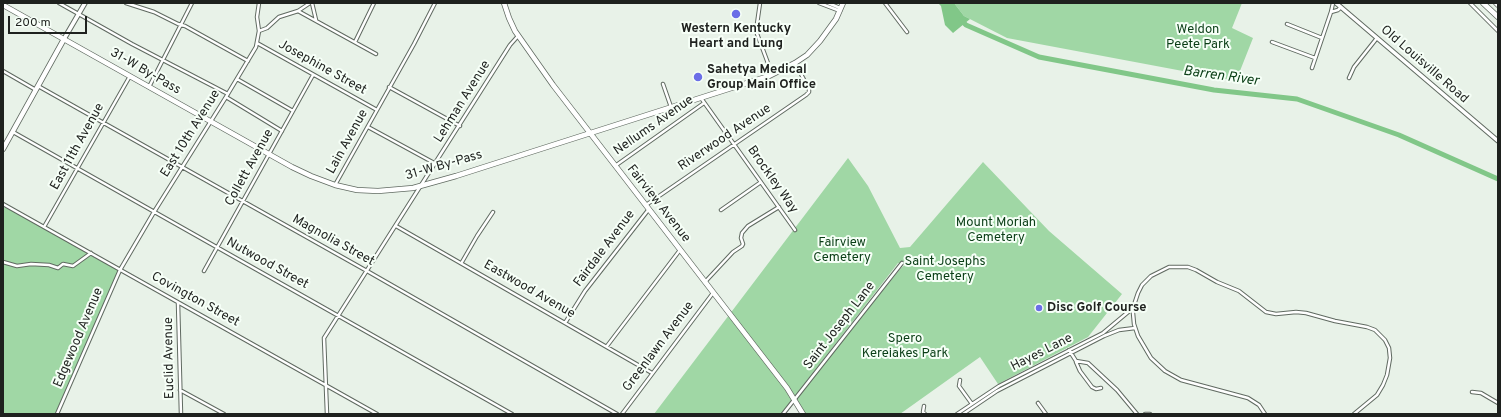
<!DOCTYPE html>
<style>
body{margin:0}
#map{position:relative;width:1501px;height:417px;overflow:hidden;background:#e8f2e8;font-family:Overpass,sans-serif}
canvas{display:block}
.frame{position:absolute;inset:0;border:4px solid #1e211e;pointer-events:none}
.scale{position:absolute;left:8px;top:16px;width:79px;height:18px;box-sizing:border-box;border:2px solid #1e211e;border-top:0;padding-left:5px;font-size:12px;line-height:14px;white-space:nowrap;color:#1e211e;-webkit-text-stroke:3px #f6fff7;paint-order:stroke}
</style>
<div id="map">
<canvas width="1501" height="417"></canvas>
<div class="frame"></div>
<div class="scale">200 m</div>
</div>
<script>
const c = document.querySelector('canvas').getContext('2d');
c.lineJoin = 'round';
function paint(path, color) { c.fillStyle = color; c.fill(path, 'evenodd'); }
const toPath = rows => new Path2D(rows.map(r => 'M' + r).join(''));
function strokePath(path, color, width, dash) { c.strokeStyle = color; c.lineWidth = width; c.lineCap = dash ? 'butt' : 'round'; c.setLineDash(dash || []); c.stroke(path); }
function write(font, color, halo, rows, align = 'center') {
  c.font = font + ' Overpass,sans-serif'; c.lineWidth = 4; c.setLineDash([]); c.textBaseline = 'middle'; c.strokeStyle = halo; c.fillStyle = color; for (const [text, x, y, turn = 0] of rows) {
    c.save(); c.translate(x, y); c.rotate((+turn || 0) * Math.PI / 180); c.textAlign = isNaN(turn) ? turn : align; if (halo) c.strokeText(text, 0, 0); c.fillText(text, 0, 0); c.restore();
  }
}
paint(toPath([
 [954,3,1242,3,1232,28,1253,38,1236,81,1007,38,964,16],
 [848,158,868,186,900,248,910,247,983,162,1049,231,1122,294,1088,337,998,384,980,357,900,414,802,414,794,400,901,268,906,264,898,263,781,414,654,414],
 [6,205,120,270,55,414,3,414,3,210]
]), '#a0d7a5');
paint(toPath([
 [938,3,954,3,964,16,970,19,953,33,945,25,941,6]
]), '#81c788');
strokePath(toPath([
 [961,20,966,25,1039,57,1214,90,1297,99,1399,135,1498,179]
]), '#81c788', 5);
const minor = toPath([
 [59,3,132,44,228,94],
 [126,3,154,12,178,24,185,26,248,61],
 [312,3,316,20],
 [760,3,756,31,772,74],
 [819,3,840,11],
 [828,3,840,8],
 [885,3,907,32],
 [1470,3,1498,31],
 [298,11,376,54],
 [1331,12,1333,3],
 [1287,24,1322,38],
 [259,31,267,28,279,17,298,11,310,3],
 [355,42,374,3],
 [1272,42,1315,58],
 [257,43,377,110],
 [1312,68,1331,12,1338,10,1341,7],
 [3,71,36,90],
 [1349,78,1354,67,1377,38],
 [237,79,293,111],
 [663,84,671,107],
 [38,86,367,271,617,414],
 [149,87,192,3],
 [389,87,460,126],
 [226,97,282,131],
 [701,98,795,230],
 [368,127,436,164],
 [13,132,512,414],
 [615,166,704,103],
 [335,185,414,44,435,3],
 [3,204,377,414],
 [646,205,806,95,809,92,809,89,795,63],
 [721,210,761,182],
 [396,226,652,373],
 [44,227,130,76],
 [3,262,17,266,31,264,49,265,58,268,63,264,73,266,91,253],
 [462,262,477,236,493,212],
 [204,271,313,75],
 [705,282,733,252,742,246,743,244,741,238,742,233,748,226,779,207],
 [178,303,181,414],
 [565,323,585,291,649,209],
 [607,346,680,250],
 [1069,350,1076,361,1088,363,1117,390,1137,414],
 [1076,362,1080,371,1092,387,1096,389,1101,388],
 [960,380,959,386,972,404],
 [180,390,224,414],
 [1472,392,1481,393,1498,403],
 [1038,403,1046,414],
 [924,406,923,412,925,414],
 [57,414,120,270,154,212,226,97,256,47,259,31,257,17,259,3],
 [327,414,324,338,510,45,518,36],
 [622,414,713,293],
 [783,414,902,263],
 [957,414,999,386,1103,333,1133,308],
 [963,414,997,391,1104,336,1119,330,1135,328],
 [1145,414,1150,414],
 [1265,414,1259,405,1248,398,1181,380,1165,371,1151,358,1138,336,1134,324,1133,313,1134,305,1138,293,1142,285,1151,276,1169,267,1188,267,1196,270,1217,282,1239,291,1266,312,1276,314,1296,312,1306,313,1335,321,1367,327,1375,330,1385,340,1389,348,1390,358,1387,375,1383,385,1377,395,1354,414]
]);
const tertiary = toPath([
 [1336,3,1498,141],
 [64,39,85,3]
]);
const primary = toPath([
 [504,3,509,18,515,31,553,85,787,388,803,414],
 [1483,3,1498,17],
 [1496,3,1498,5],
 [3,5,292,167,311,176,335,185,357,190,378,191,413,188,456,176,769,76,795,63,807,55,820,41,836,19,843,3],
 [3,149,64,39]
]);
strokePath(minor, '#606a61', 4.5);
strokePath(tertiary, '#606a61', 5.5);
strokePath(primary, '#606a61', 6);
strokePath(minor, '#fff', 2.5);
strokePath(tertiary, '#fff', 3.5);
strokePath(primary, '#fff', 4.5);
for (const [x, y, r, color] of [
 [736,14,5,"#6b6ee7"],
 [698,77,5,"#6b6ee7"],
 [1039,308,4,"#6b6ee7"]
]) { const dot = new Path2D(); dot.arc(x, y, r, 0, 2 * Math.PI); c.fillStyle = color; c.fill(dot); strokePath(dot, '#f6fff7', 1.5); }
write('bold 13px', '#1e211e', '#f6fff7', [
 ["Western Kentucky",736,29,"center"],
 ["Heart and Lung",736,44,"center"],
 ["Sahetya Medical",707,70],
 ["Group Main Office",707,85],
 ["Disc Golf Course",1047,308]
], 'left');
write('13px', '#093d15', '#f6fff7', [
 ["Weldon",1198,30],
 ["Peete Park",1198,45],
 ["Mount Moriah",996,223],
 ["Cemetery",996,238],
 ["Fairview",842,243],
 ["Cemetery",842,258],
 ["Saint Josephs",945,262],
 ["Cemetery",945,277],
 ["Spero",905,339],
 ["Kereiakes Park",905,354]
]);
write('13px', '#1e211e', '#f6fff7', [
 ["Old Louisville Road",1424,65,41],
 ["Josephine Street",322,68,29],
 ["31-W By-Pass",145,72,30],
 ["Lehman Avenue",463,102,-58],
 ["Nellums Avenue",654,126,-35],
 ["East 10th Avenue",191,134,-58],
 ["Riverwood Avenue",725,138,-34],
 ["Lain Avenue",348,142,-61],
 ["East 11th Avenue",78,147,-61],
 ["31-W By-Pass",444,166,-16],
 ["Collett Avenue",250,168,-61],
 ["Brockley Way",772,180,55],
 ["Fairview Avenue",658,204,52],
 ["Magnolia Street",333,241,29],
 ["Fairdale Avenue",605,249,-53],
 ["Nutwood Street",267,264,29],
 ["Eastwood Avenue",529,290,30],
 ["Covington Street",195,300,29],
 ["Saint Joseph Lane",840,326,-52],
 ["Edgewood Avenue",79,338,-67],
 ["Greenlawn Avenue",659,347,-53],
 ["Hayes Lane",1042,353,-27],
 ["Euclid Avenue",170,358,-91]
]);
write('italic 14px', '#0c4018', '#f6fff7', [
 ["Barren River",1221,77,8]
]);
</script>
